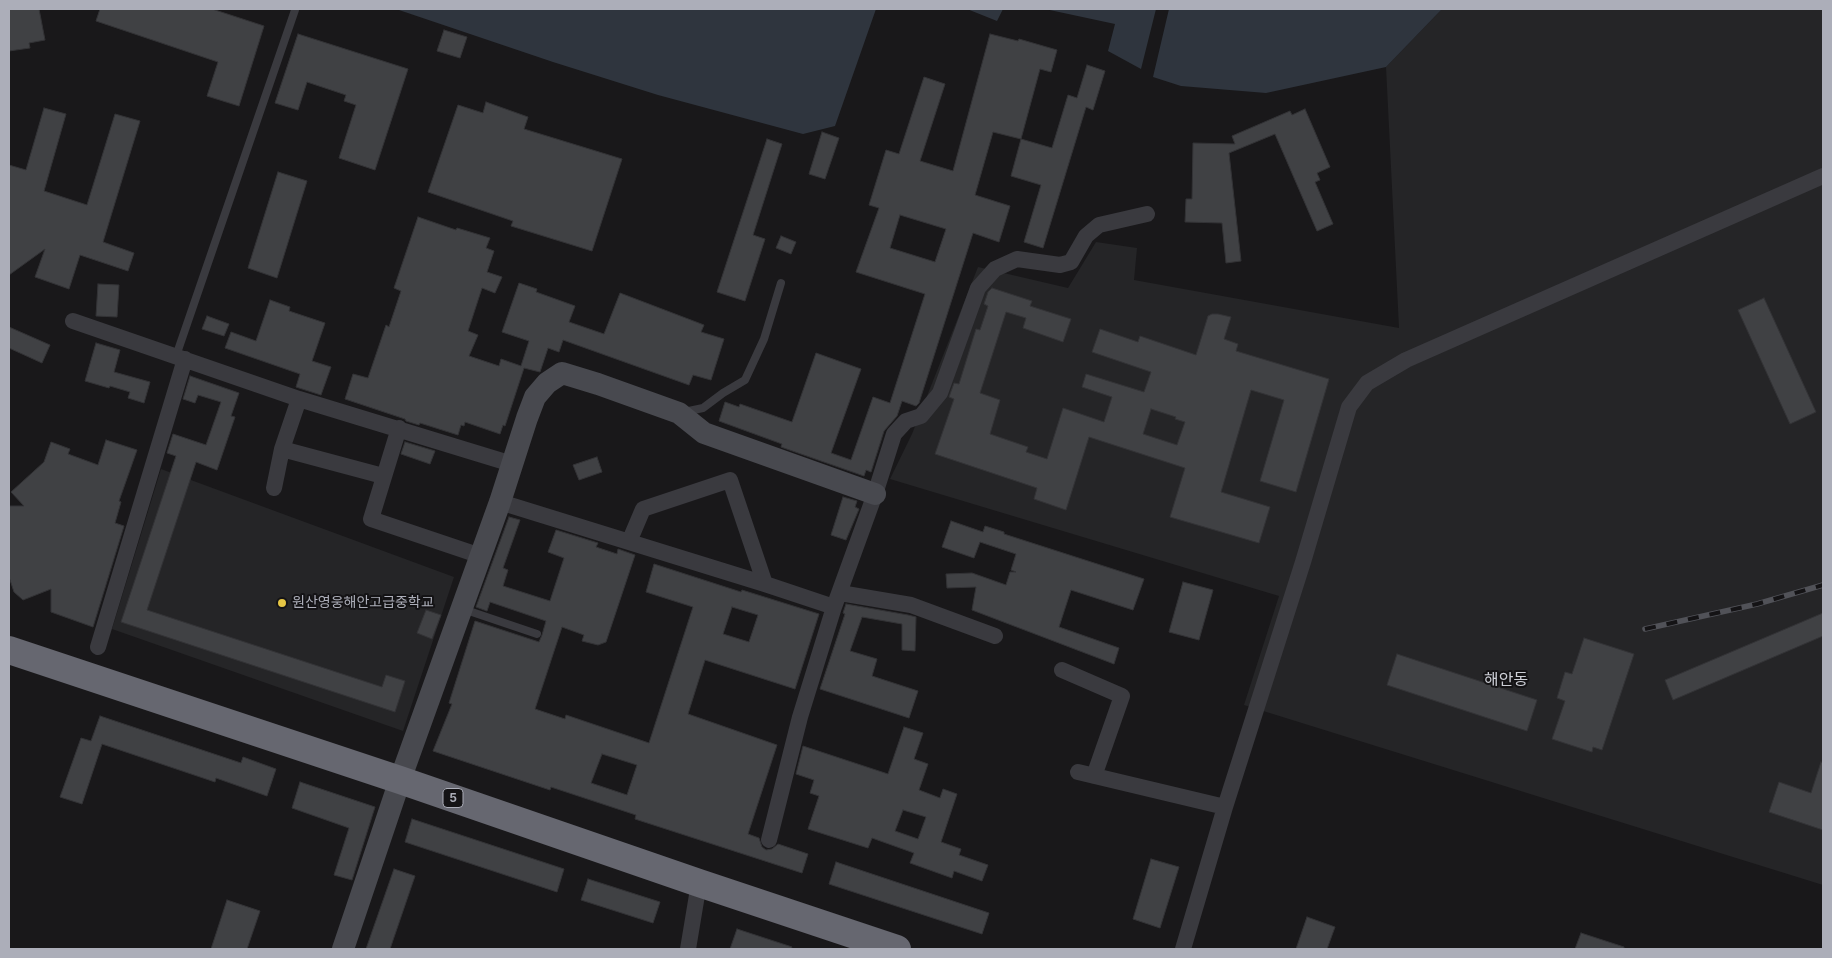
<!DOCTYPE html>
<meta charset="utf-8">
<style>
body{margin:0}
#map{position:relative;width:1832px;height:958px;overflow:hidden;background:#19181a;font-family:Inter,sans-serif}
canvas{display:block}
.frame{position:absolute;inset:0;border:10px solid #acaeb9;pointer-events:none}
</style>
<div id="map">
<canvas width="1832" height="958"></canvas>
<div class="frame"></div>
</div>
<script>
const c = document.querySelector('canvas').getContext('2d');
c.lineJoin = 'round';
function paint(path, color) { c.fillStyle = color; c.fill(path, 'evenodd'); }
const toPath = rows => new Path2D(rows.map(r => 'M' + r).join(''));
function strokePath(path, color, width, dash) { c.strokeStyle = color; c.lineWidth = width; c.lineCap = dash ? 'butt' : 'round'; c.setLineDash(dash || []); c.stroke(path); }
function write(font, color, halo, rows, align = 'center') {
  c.font = font + ' Inter,"Noto Sans KR",sans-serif'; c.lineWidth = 4; c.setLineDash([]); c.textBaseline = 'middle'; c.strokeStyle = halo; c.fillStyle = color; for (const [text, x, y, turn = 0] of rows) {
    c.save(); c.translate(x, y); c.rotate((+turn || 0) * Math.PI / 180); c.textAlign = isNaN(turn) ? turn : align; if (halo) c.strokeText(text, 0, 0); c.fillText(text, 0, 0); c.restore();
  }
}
paint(toPath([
 [1442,9,1823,9,1823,885,1244,705,1279,596,890,479,912,434,978,267,1068,288,1096,242,1137,248,1134,280,1399,328,1386,67],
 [161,469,454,577,403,731,112,629]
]), '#252527');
paint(toPath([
 [396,9,876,9,835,126,803,134,658,95,553,62],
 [967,9,1003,9,997,21],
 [1045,9,1156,9,1141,69,1108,51,1115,24],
 [1169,9,1442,9,1386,67,1266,93,1181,86,1153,77]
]), '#2f353e');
const building = toPath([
 [9,9,39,9,45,40,29,43,30,48,9,51,9,9],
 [100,9,212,9,264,26,239,106,207,96,218,62,96,21,100,9],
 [444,30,467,37,460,58,437,51,444,30],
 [298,34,408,69,375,170,339,158,356,105,344,101,346,95,307,82,298,110,275,103,298,34],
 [990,34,1018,41,1019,39,1057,50,1051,72,1040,69,1021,139,993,132,975,195,1010,206,999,242,973,233,919,403,916,406,902,401,897,416,884,431,871,472,866,470,864,476,781,447,782,444,719,421,725,402,739,407,740,404,792,422,816,353,861,369,831,453,851,460,873,397,890,403,925,294,856,272,879,208,869,205,886,150,899,154,924,77,945,84,920,161,953,171,990,34],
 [900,215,946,229,935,262,890,248,900,215],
 [1087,65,1105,71,1093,110,1086,107,1043,248,1024,242,1041,185,1011,176,1021,139,1052,148,1068,95,1077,98,1087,65],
 [486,102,528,117,524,129,622,159,592,251,511,226,513,221,428,192,458,105,483,113,486,102],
 [44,108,66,114,44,191,87,205,115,114,140,121,103,242,134,253,128,271,80,255,69,289,35,277,45,249,9,275,9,165,26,170,44,108],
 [1305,109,1330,167,1317,173,1320,180,1315,182,1333,224,1317,231,1275,134,1229,153,1241,261,1226,263,1222,223,1185,222,1186,199,1192,199,1193,143,1235,144,1232,136,1290,111,1292,115,1305,109],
 [822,132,839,138,825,179,809,174,822,132],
 [767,139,782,144,753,235,765,239,745,301,717,292,767,139],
 [278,172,307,181,277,278,248,268,278,172],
 [418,217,456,230,457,228,490,238,486,248,494,251,487,272,502,277,495,293,482,288,468,331,478,335,469,356,499,366,501,359,521,366,529,341,502,332,519,283,537,289,536,292,575,306,569,322,604,334,620,293,704,325,701,332,724,339,711,380,693,375,689,385,563,340,559,352,548,348,540,372,524,368,505,426,503,425,500,434,465,422,464,426,461,425,458,435,420,423,419,425,406,421,405,419,345,399,353,374,368,378,386,325,389,327,401,291,394,288,418,217],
 [781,236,796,242,791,254,776,248,781,236],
 [98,284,119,285,117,317,96,316,98,284],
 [992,288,1032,301,1030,306,1071,319,1063,342,1023,328,1026,318,1006,312,980,393,1000,400,990,434,1028,447,1026,452,1047,459,1063,408,1104,422,1112,397,1082,387,1086,374,1144,392,1151,372,1092,352,1100,329,1138,342,1140,336,1196,355,1208,316,1212,314,1218,314,1231,317,1224,339,1238,344,1236,351,1329,379,1296,492,1260,481,1284,400,1251,390,1221,492,1270,507,1259,543,1170,517,1185,468,1089,437,1066,510,1034,499,1037,488,935,454,954,399,949,397,954,383,959,384,976,329,980,330,988,306,984,304,988,292,992,288],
 [1151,409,1176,417,1175,419,1185,422,1177,445,1143,434,1151,409],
 [1764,298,1816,412,1790,424,1738,310,1764,298],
 [270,300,290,307,289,311,325,323,312,361,331,367,321,395,296,387,300,374,225,348,231,332,256,341,270,300],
 [207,316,229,324,224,336,202,329,207,316],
 [9,327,50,345,42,363,9,348,9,327],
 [96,343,120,350,114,372,150,382,144,403,128,398,130,392,110,386,109,388,85,381,96,343],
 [190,376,239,393,231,416,235,417,217,470,196,462,147,610,382,687,386,675,405,681,395,712,121,622,176,456,167,453,173,434,206,445,221,402,198,395,195,403,183,399,190,376],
 [106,440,137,450,119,501,121,502,115,523,124,526,93,627,51,612,51,589,23,600,14,592,9,577,9,506,24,506,11,492,44,462,51,442,70,449,68,454,98,465,106,440],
 [405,442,435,451,430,464,401,454,405,442],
 [597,457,602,472,579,480,573,465,597,457],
 [843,497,857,501,855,507,859,509,846,540,831,535,843,497],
 [509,517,520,520,503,568,508,570,503,586,550,601,564,558,548,552,556,530,598,543,596,547,617,554,618,549,635,555,606,642,598,645,582,641,584,635,562,627,535,709,565,719,566,715,649,743,693,607,646,592,654,564,741,592,742,590,819,614,795,689,705,660,688,714,777,745,748,834,759,838,762,847,766,850,772,849,778,844,808,854,802,873,635,819,636,815,551,787,550,790,433,751,452,704,449,703,475,621,539,642,542,635,546,621,490,602,487,611,476,607,509,517],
 [732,607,758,615,749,642,723,634,732,607],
 [602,754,637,765,627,795,591,783,602,754],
 [951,521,983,532,985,526,1004,532,1004,534,1144,579,1133,610,1071,590,1059,627,1119,648,1114,664,972,610,976,587,947,588,946,574,972,573,1006,585,1010,572,1016,572,1011,570,1016,554,980,542,974,558,942,547,951,521],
 [1183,582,1213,590,1199,640,1169,632,1183,582],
 [846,604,908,615,916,617,915,651,902,650,902,624,862,617,850,651,877,659,872,676,918,691,909,718,820,689,845,614,843,613,846,604],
 [426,610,441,615,432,639,417,633,426,610],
 [1823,613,1823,636,1673,700,1665,680,1823,613],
 [1584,638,1634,654,1602,750,1593,747,1592,752,1552,739,1565,701,1557,698,1565,672,1572,674,1584,638],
 [1397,654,1537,700,1527,731,1387,685,1397,654],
 [100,716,241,763,243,757,276,769,267,796,216,778,215,782,102,744,82,804,60,797,81,738,91,741,100,716],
 [904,727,923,733,914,759,928,764,919,790,940,798,943,789,957,794,941,842,961,849,959,855,988,865,982,881,954,871,952,878,910,863,914,853,872,838,868,848,808,829,819,796,810,793,814,780,796,774,803,746,888,774,904,727],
 [903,810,926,817,918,839,895,831,903,810],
 [1821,762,1823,763,1823,830,1769,812,1779,782,1811,793,1821,762],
 [300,782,375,807,352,880,334,875,349,828,292,808,300,782],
 [412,819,564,869,557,892,405,842,412,819],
 [1151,859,1179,867,1160,928,1133,919,1151,859],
 [836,862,989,913,982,934,829,884,836,862],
 [394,869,415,876,390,949,366,949,394,869],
 [588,879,660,902,653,923,581,900,588,879],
 [227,900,260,911,247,949,211,949,227,900],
 [1307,917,1335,927,1327,949,1296,949,1307,917],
 [737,929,792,947,791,949,730,949,737,929],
 [1581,933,1624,947,1624,949,1575,949,1581,933]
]);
paint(building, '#404144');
strokePath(building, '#333336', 1);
strokePath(toPath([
 [176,356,295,10],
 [684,412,703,408,723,393,745,380,764,339,781,283],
 [463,609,537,634]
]), '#3a3a3f', 8);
strokePath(toPath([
 [73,321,299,399,512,464],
 [399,428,371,519,481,556],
 [282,449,383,476],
 [274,488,282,449,299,399],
 [500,502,765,584,834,607],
 [629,542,643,509,730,480,765,584],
 [840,593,911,605,995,636],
 [98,647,185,359],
 [1062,670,1122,696,1094,776],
 [1078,772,1225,807],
 [769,840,800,717,834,607,875,494,894,434,906,421,921,416,940,393,978,288,995,269,1017,259,1060,265,1071,262,1086,236,1099,225,1147,214],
 [688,949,699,883],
 [1183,949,1225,807,1303,562,1349,407,1367,383,1406,360,1823,176]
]), '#3a3a3f', 16);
strokePath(toPath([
 [343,949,400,780,500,502,527,418,535,397,547,383,562,373,598,384,679,413,704,433,875,494]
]), '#48494f', 22);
strokePath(toPath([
 [9,650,400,780,699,883,897,949]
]), '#666770', 28);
const rail = toPath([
 [1645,629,1757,604,1823,585]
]);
strokePath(rail, '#515258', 5.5);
strokePath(rail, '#141315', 4, [11]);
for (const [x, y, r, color] of [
 [282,603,5,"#e6c645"]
]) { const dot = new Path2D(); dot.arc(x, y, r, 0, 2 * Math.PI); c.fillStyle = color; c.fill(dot); strokePath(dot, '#141315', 2); }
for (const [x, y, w] of [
 [453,798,20]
]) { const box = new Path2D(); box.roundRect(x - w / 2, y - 9.5, w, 19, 4); c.fillStyle = '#141315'; c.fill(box); strokePath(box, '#acaeb9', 1); }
write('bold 12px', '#acaeb9', null, [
 ["5",453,798]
]);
write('14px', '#acaeb9', '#141315', [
 ["원산영웅해안고급중학교",292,603]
], 'left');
write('16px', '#ccced5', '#141315', [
 ["해안동",1506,680]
]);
</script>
